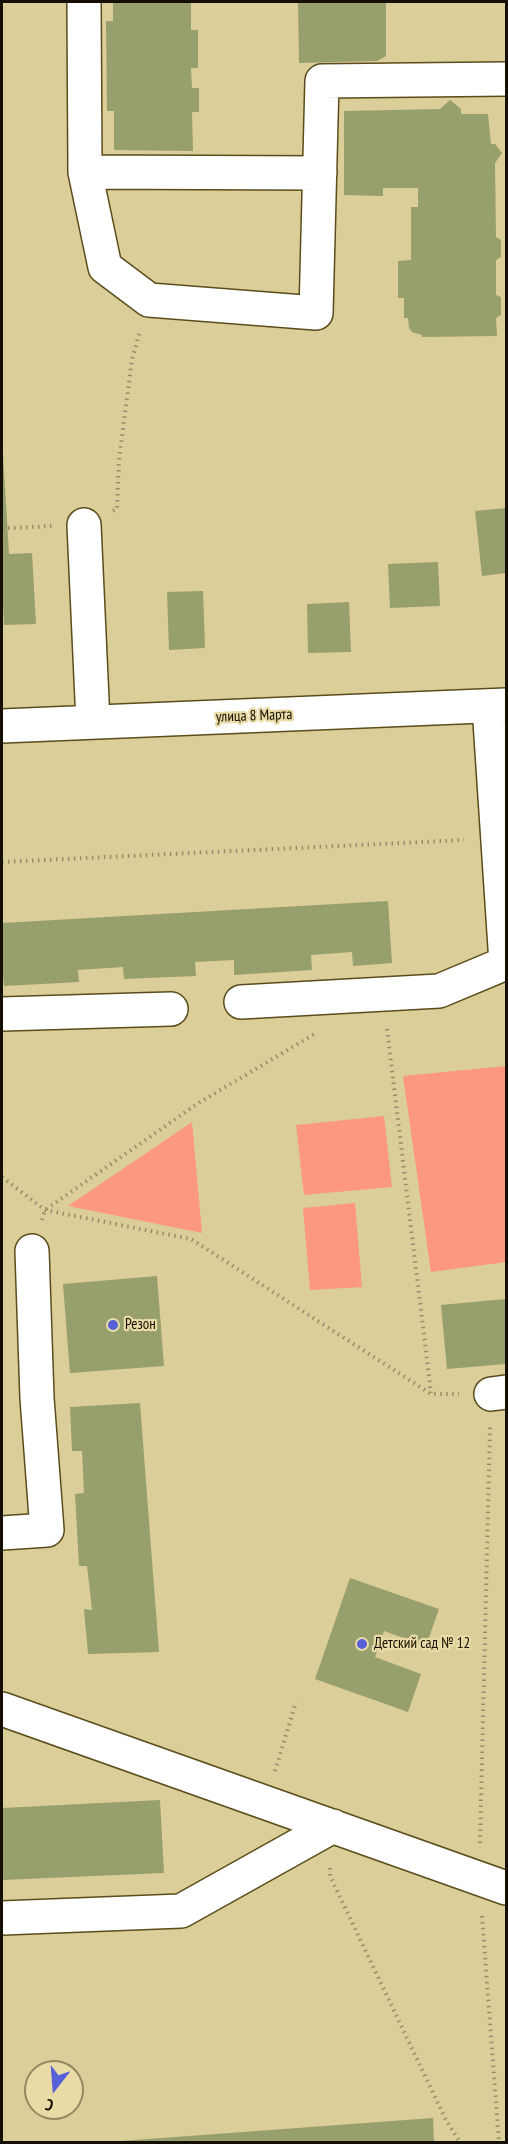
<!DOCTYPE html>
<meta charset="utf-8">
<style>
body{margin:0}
#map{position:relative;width:508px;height:2144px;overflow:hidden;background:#dbce99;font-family:"PT Sans Narrow",sans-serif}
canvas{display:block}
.frame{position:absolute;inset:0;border:3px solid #140f00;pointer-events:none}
.north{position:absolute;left:24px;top:2060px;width:60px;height:60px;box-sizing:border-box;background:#e8dba5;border:2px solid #938963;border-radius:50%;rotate:197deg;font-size:16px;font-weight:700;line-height:24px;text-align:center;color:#140f00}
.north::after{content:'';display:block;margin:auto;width:21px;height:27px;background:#5860d7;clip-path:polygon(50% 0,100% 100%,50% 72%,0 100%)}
</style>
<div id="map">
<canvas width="508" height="2144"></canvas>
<div class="frame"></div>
<div class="north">С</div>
</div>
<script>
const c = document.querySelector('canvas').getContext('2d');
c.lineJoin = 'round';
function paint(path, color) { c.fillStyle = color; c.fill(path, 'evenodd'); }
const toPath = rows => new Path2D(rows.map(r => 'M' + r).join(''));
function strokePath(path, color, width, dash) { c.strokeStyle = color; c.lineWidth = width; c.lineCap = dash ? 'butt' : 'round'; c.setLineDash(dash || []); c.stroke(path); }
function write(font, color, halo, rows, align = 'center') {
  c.font = font + ' "PT Sans Narrow",sans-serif'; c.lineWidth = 4.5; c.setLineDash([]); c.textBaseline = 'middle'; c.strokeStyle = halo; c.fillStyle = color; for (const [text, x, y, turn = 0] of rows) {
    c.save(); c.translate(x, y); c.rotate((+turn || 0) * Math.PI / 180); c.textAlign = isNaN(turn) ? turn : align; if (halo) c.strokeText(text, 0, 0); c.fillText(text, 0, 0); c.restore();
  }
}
paint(toPath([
 [506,1066,506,1262,431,1272,403,1076],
 [384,1116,392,1187,304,1195,296,1125],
 [192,1122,202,1233,68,1206],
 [355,1203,362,1287,310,1290,303,1208]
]), '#fc987e');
paint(toPath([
 [113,2,191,2,191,30,198,30,198,68,191,68,192,88,199,88,199,112,192,112,193,151,114,150,114,111,107,111,106,21,113,21],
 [298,2,386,2,386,56,377,61,299,63],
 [450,100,461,109,461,114,488,114,491,144,495,144,502,153,495,163,496,237,501,240,501,257,496,260,496,295,501,297,501,315,496,318,497,336,422,337,422,335,412,332,409,328,408,318,404,318,404,298,398,298,398,261,411,260,411,207,418,207,418,188,383,188,383,196,344,195,344,111,440,109],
 [2,453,3,453,9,554,32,553,36,624,4,625,3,607,2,607],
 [506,508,506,573,482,576,475,511],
 [438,562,440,606,390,608,388,564],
 [203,591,205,648,169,650,167,592],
 [349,602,351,652,308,653,307,604],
 [388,901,392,963,353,966,352,952,311,955,312,970,234,975,234,960,195,962,196,976,124,979,123,967,78,970,79,982,4,986,3,976,2,976,2,923],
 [157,1276,164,1366,70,1373,63,1284],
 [506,1299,506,1364,447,1369,441,1305],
 [140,1403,159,1652,88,1654,84,1609,92,1610,87,1566,79,1566,75,1494,84,1493,82,1451,72,1451,70,1407],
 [350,1578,439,1609,426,1646,384,1631,375,1657,421,1674,408,1712,315,1679],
 [160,1800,164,1873,2,1880,2,1808],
 [433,2118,434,2142,121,2142,121,2141]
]), '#979f6c');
const minor = toPath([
 [84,2,85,172,105,267,149,300,316,313,322,81,506,79],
 [85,172,320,173],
 [84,525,93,722],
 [2,726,506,705],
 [241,1002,439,991,506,963,489,706],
 [2,1014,171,1009],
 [491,1394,506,1392],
 [2,1533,47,1530,37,1398,32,1251],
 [2,1709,506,1888],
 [2,1918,181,1911,333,1826]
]);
strokePath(minor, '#5a4d1b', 36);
strokePath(toPath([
 [113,511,117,509,119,460,132,359,140,331],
 [8,528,52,526],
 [2,862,464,840],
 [387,1029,431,1393],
 [2,1177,45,1210,191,1239,431,1394,459,1394],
 [42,1220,45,1210,197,1104,316,1033],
 [275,1771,296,1702],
 [480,1843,490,1427],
 [330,1868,330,1876,446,2120,460,2142],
 [482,1916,499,2142]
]), '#988e66', 4, [1.5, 4.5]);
strokePath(minor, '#fff', 33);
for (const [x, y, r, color] of [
 [113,1325,6,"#5860d7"],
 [362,1644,6,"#5860d7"]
]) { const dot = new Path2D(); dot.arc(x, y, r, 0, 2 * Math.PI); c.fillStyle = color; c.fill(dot); strokePath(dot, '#e8dba5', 2); }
write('15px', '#140f00', '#e8dba5', [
 ["улица 8 Марта",254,716,-2]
]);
write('15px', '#140f00', '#e8dba5', [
 ["Резон",125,1325],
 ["Детский сад № 12",374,1644]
], 'left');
</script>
